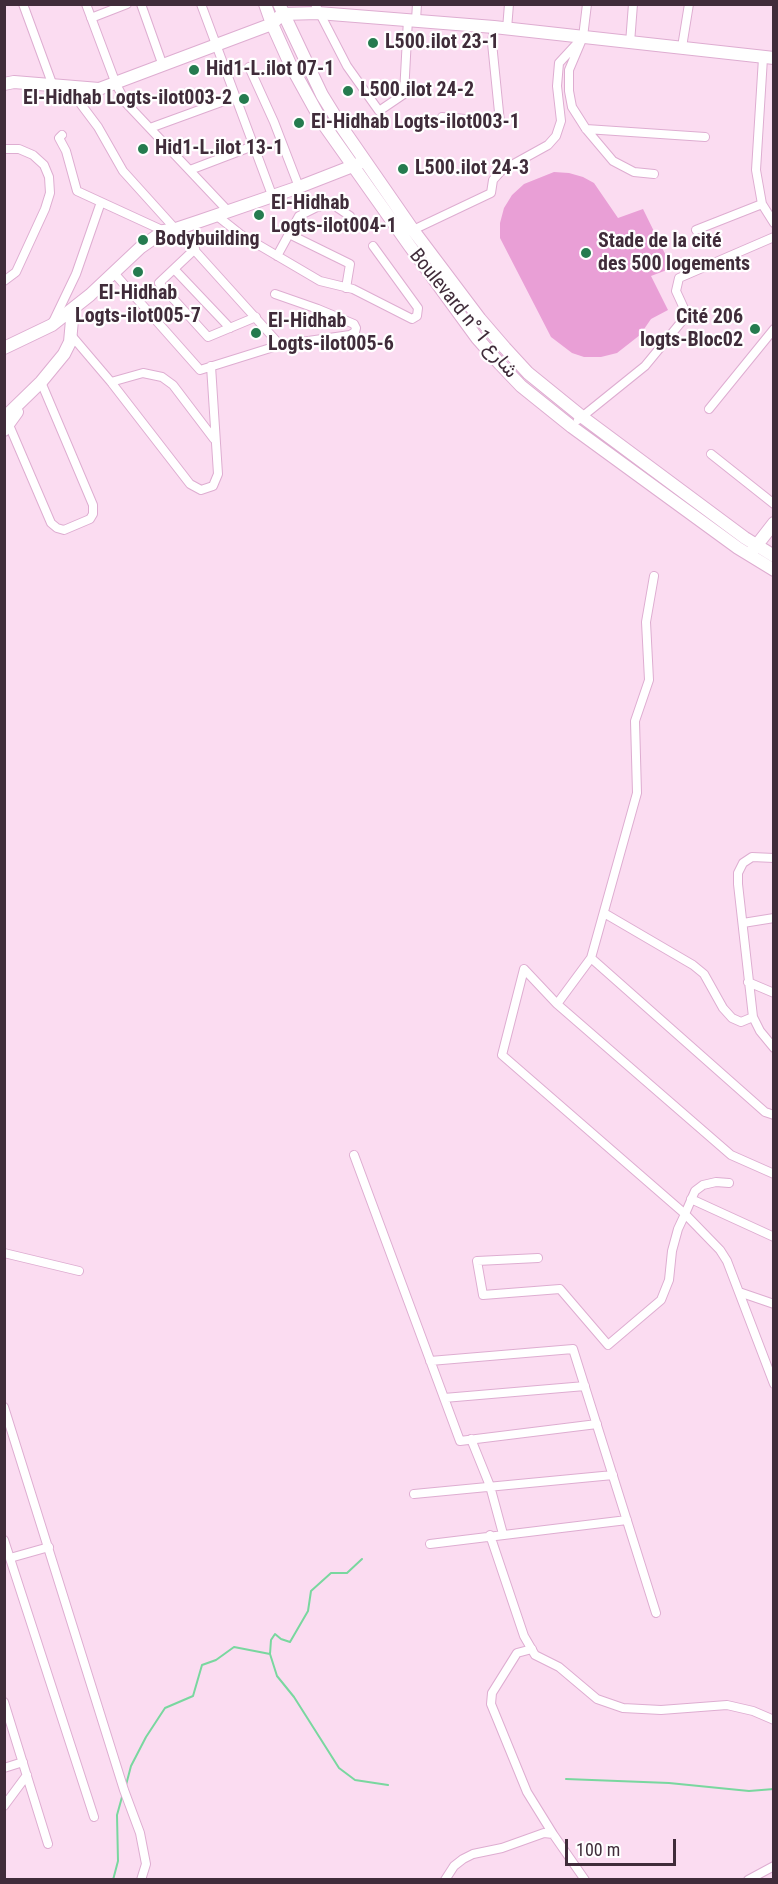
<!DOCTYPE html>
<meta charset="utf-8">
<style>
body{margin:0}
#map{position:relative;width:778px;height:1884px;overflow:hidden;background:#fbdcf1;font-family:"Roboto Condensed",sans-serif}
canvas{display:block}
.frame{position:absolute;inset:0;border:6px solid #402c3a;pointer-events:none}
.scale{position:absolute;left:565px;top:1839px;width:111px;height:27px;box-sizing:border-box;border:3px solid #402c3a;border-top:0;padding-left:8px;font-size:18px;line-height:21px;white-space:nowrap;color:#402c3a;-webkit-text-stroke:4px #fff;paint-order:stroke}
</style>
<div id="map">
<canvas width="778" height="1884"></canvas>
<div class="frame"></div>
<div class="scale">100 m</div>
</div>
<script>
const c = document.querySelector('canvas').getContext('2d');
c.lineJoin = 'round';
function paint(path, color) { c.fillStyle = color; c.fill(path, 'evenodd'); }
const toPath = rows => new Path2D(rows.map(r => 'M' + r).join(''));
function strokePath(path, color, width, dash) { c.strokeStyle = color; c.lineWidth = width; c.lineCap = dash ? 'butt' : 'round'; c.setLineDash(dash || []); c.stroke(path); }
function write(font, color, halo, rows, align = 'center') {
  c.font = font + ' "Roboto Condensed",Vazirmatn,sans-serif'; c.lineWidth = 4.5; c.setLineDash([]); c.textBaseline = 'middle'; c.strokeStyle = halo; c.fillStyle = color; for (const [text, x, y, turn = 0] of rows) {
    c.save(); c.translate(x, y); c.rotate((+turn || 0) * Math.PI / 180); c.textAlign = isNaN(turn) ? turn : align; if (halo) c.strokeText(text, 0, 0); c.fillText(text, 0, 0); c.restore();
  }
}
paint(toPath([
 [554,172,569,173,583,177,594,183,618,218,643,209,672,268,651,276,668,310,651,319,640,335,617,353,601,357,584,357,572,353,551,337,500,238,500,223,504,208,512,195,524,184]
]), '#e99fd6');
strokePath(toPath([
 [270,1654,277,1676,294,1697,339,1768,355,1780,388,1785],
 [566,1779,669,1783,749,1791,774,1789],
 [126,1785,131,1766,146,1737,165,1708,193,1696,202,1665,216,1660,234,1647,270,1654,271,1640,275,1634,281,1639,290,1642,308,1611,311,1591,331,1573,347,1573,362,1559],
 [113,1880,118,1861,117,1815,122,1797]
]), '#79d79f', 2);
const street = toPath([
 [23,4,53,86],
 [86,4,116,84,126,103,228,211],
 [141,4,163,66],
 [201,4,272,195],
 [315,4,347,66,379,111,404,94,408,19],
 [587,4,583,37,569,70,569,91,572,107,586,129,613,161,634,172,654,174],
 [91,18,127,4],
 [416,20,417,4],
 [507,29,509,4],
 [630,43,633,4],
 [682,47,689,4],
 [763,58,756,170,762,204,774,223],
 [249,67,274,122,299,187],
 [76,88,77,99,98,127,123,171,280,345,200,370,114,273],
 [442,117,500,122,492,43,494,27],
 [150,128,235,97],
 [586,129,705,137],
 [62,135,59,138,66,151,77,191,164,231],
 [4,149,19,149,33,155,44,165,49,177,50,193,45,209,16,272,4,281],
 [190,170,253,146],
 [216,215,240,234,320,281,353,289,412,319,417,316,418,308,373,246],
 [413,230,491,193,493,180,501,171,548,145,556,136,561,121,557,86,559,63,583,37],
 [696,230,762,204],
 [289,234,299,216,317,207,332,204,350,216],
 [195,249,159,283,208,337,256,317],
 [277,256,289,234,350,264,346,288],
 [174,269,230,328],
 [275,294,318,309,354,324,356,328,355,332,350,335,280,345],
 [53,322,76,274,101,202],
 [71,335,111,382,190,484,201,490,213,486,218,474,211,366],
 [111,382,143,373,162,377,173,385,214,439],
 [709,409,774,329],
 [578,420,645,366,687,315,676,291,679,278,774,237],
 [9,425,51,523,57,528,64,530,90,519,93,514,93,505,41,382],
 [711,454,774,504],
 [774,858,752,857,743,863,738,873,738,884,753,1017,760,1031,774,1048],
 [604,913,693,965,704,974,723,1008,732,1018,741,1022,753,1017],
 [743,923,774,918],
 [591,958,765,1112,774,1115],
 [748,982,774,993],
 [557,1004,731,1155,774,1174],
 [354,1155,460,1441,597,1424],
 [729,1183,716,1182,703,1185,695,1191,685,1214,720,1250,727,1261,774,1384],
 [691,1199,774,1237],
 [4,1253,79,1271],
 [538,1258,477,1261,483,1295,560,1289,608,1345,661,1300,669,1280,672,1251,678,1229,685,1214,502,1055,524,969,557,1004,591,958,637,793,635,721,649,680,646,622,654,576],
 [739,1292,774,1304],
 [430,1361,573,1349,656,1613],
 [444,1398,585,1386],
 [4,1407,124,1790,140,1833,146,1864,141,1880],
 [471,1439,490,1486,503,1534],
 [414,1494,613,1475],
 [490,1535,524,1636,535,1655,559,1667,597,1699,623,1708,661,1710,727,1705,753,1711,774,1720],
 [4,1540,94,1817],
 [430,1544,627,1520],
 [10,1558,49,1547],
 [532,1649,517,1653,492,1693,491,1704,527,1792,553,1834],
 [4,1702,48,1844],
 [4,1768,23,1762],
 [4,1806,27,1775],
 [445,1880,454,1866,463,1859,473,1854,502,1848,544,1833,553,1834,585,1880],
 [748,1880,774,1866]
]);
const secondary = toPath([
 [265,4,272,24,290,64,322,122,409,245,477,338,500,364,521,386,572,427,738,548,774,570],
 [279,4,322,95,343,129,413,230,480,319,505,348,528,373,581,416,745,538,774,556],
 [4,84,14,82,99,89,272,24,282,14,318,13,494,27,774,58],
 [4,348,52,325,90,295,141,247,164,231,176,229,200,221,299,187,358,164],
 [4,418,41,382,64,354,70,342,73,309],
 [4,430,17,412],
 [753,550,774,523]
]);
strokePath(street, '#deadd1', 10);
strokePath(secondary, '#deadd1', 14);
strokePath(street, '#fff', 8);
strokePath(secondary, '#fff', 12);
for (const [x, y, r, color] of [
 [373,43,6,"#257b4f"],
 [194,70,6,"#257b4f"],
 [348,91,6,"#257b4f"],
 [244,99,6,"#257b4f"],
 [299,123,6,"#257b4f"],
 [143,149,6,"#257b4f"],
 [403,169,6,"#257b4f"],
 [259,215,6,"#257b4f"],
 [143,240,6,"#257b4f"],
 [586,253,6,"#257b4f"],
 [138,272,6,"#257b4f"],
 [755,329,6,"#257b4f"],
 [256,333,6,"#257b4f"]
]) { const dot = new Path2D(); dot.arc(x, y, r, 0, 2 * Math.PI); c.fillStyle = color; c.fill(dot); strokePath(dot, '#fff', 2); }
write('bold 20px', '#402c3a', '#fff', [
 ["L500.ilot 23-1",385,43],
 ["Hid1-L.ilot 07-1",206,70],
 ["L500.ilot 24-2",360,91],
 ["El-Hidhab Logts-ilot003-2",232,99,"right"],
 ["El-Hidhab Logts-ilot003-1",311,123],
 ["Hid1-L.ilot 13-1",155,149],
 ["L500.ilot 24-3",415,169],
 ["El-Hidhab",271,204],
 ["Logts-ilot004-1",271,227],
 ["Bodybuilding",155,240],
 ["Stade de la cité",598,242],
 ["des 500 logements",598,265],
 ["El-Hidhab",138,294,"center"],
 ["Logts-ilot005-7",138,317,"center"],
 ["Cité 206",743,318,"right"],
 ["logts-Bloc02",743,341,"right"],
 ["El-Hidhab",268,322],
 ["Logts-ilot005-6",268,345]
], 'left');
write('20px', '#402c3a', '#fff', [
 ["Boulevard n° شارع 1",463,314,51]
]);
</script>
